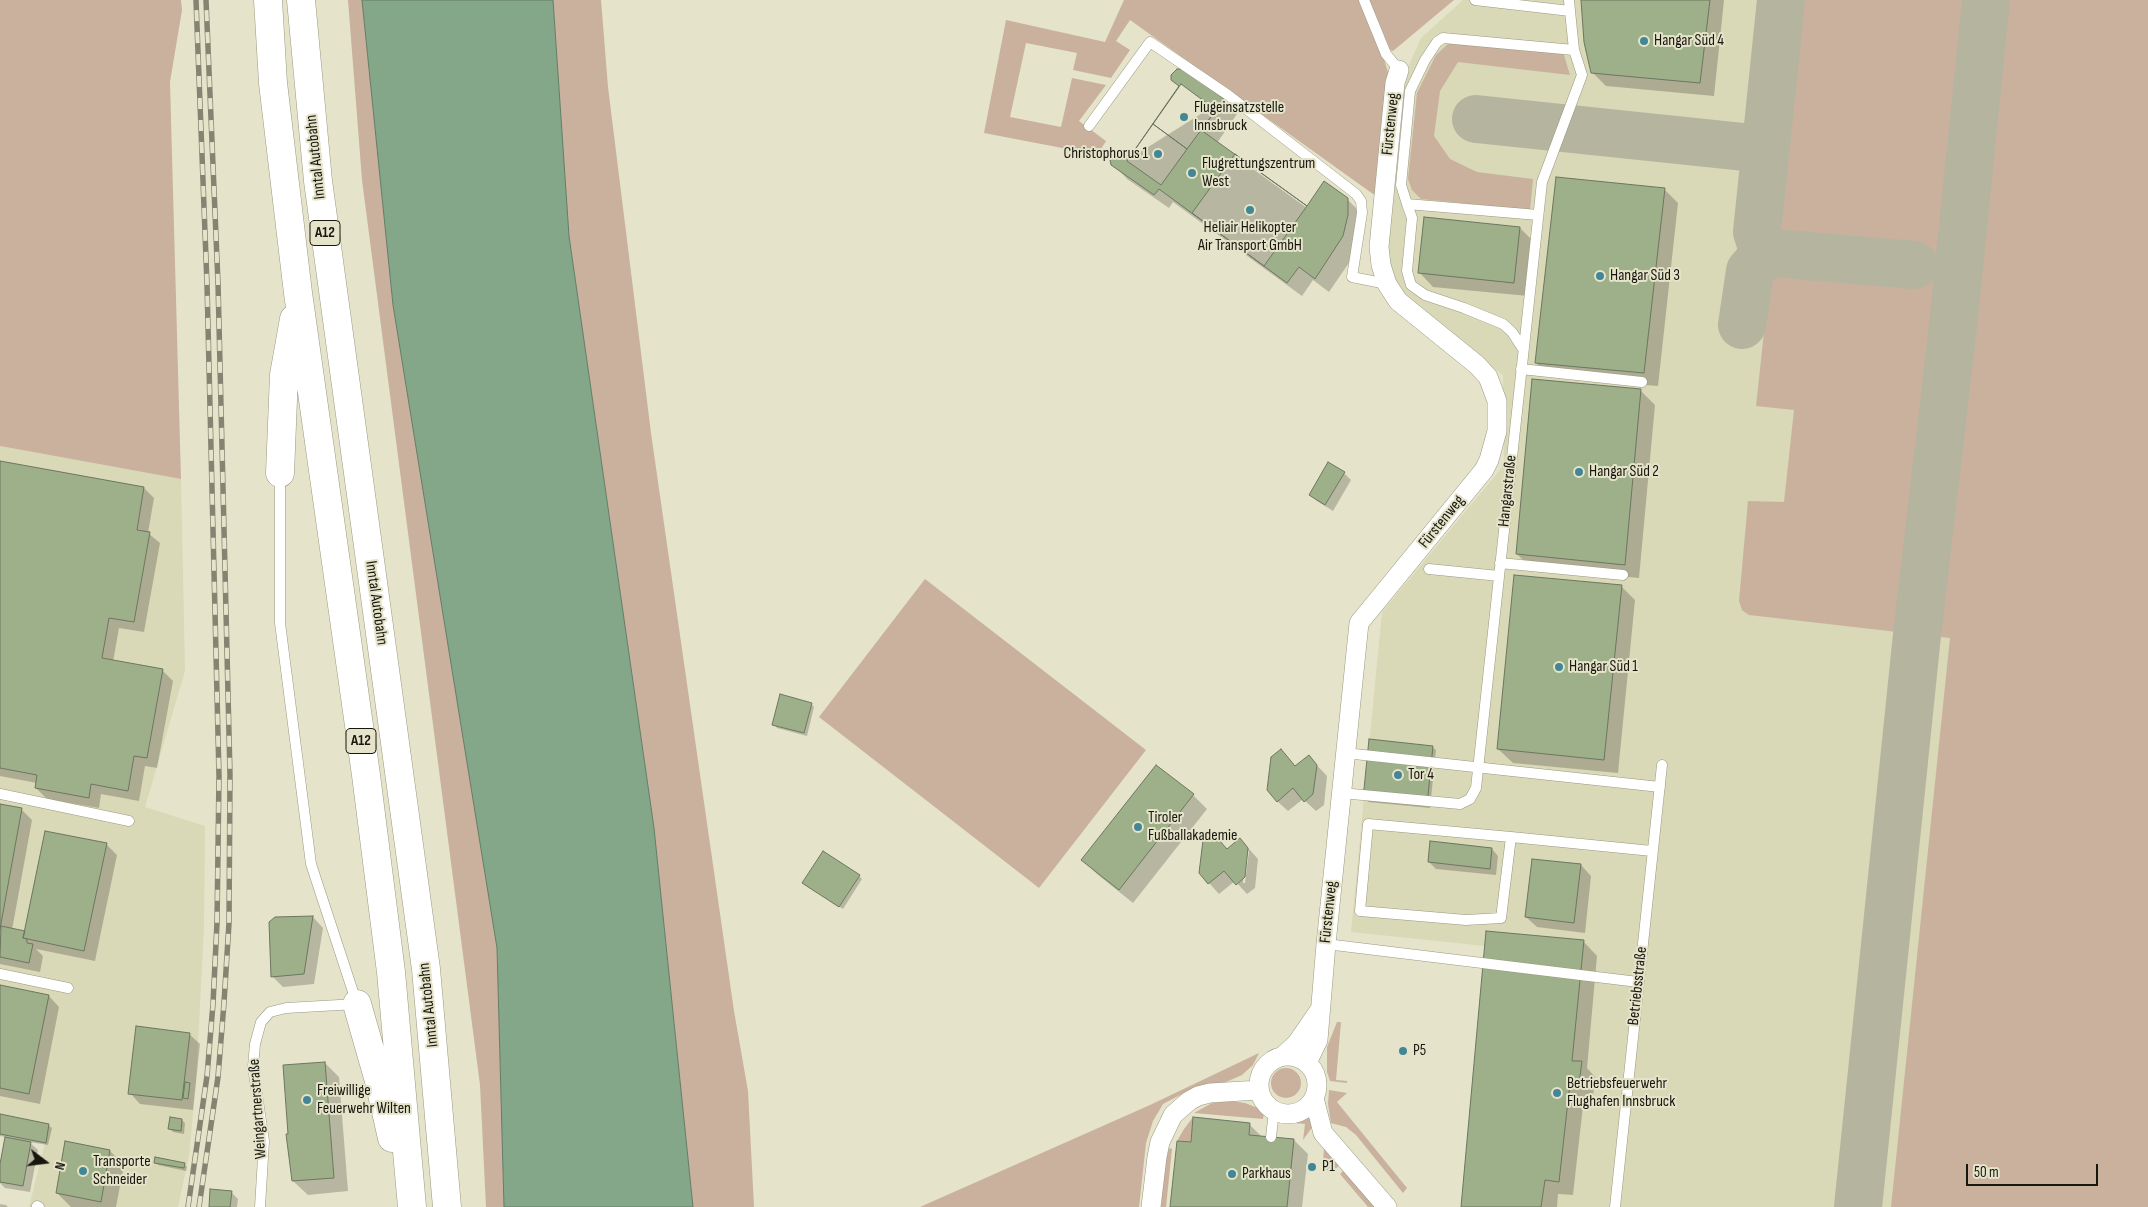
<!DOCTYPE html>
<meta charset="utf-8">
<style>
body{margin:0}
#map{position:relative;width:2148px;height:1207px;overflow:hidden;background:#e5e4ca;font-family:"Sofia Sans Condensed",sans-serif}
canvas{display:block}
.north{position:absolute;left:20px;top:1137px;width:50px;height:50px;-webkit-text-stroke:4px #e5e4ca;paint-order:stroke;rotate:105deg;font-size:14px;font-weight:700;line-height:20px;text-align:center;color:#18170f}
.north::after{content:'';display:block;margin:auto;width:18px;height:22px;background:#18170f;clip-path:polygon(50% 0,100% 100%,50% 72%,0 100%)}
.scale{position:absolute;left:1966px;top:1164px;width:132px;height:22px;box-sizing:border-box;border:2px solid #18170f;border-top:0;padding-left:6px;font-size:15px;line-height:18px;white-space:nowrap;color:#18170f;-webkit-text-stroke:4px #e5e4ca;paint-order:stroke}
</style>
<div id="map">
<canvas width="2148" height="1207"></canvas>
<div class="north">N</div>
<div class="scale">50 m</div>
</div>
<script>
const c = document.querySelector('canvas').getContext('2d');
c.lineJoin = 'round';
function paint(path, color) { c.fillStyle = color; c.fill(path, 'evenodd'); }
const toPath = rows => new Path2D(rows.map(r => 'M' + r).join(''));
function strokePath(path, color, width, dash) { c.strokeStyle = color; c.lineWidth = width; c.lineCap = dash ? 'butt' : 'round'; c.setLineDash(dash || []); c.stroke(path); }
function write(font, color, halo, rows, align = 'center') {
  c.font = font + ' "Sofia Sans Condensed",sans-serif'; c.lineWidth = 4; c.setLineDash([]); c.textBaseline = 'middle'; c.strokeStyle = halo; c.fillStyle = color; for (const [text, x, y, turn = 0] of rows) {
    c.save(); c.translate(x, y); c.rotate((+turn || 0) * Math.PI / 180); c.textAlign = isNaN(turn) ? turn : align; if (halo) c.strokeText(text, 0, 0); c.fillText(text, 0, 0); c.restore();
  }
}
paint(toPath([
 [1463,0,2148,0,2148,1207,1461,1207,1485,946,1351,932,1382,612,1504,465,1503,375,1398,297,1383,256,1400,85,1421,38],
 [0,446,181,479,185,671,145,807,205,826,204,927,196,1082,189,1156,178,1207,29,1207,45,1143,0,1134]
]), '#d9d8b7');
paint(toPath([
 [0,0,181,0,182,10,170,82,181,479,0,446],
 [348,0,362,0,393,305,497,948,504,1207,486,1207,480,1085,362,180],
 [553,0,601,0,608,87,651,433,734,1011,748,1091,754,1207,693,1207,654,828,569,236],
 [1124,0,1360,0,1383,56,1392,85,1380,199,1130,20,1116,41,1130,50,1111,78,1073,70,1077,53,1026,43,1010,117,1061,127,1072,78,1106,85,1079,121,1106,141,1094,160,1083,152,984,133,1006,20,1105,42],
 [1369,0,1454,0,1393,51,1390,50],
 [1800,0,2148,0,2148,1207,1891,1207,1950,638,1749,615,1742,610,1739,601,1748,501,1784,502,1794,410,1756,406],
 [1449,43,1563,52,1570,75,1458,62,1440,91,1434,136,1450,159,1477,172,1533,179,1530,210,1421,199,1412,190,1408,179,1417,93,1436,55],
 [925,579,1146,750,1039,888,819,717],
 [1337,1022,1341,1022,1336,1080,1347,1081,1347,1083,1330,1081,1327,1072,1327,1047],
 [1259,1053,1253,1065,1242,1075,1219,1085,1186,1092,1163,1104,1153,1121,1146,1143,1139,1207,920,1207,1150,1105],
 '1271 1083a15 15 0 1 1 30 0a15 15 0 1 1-30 0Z',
 [1329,1090,1347,1093,1337,1102,1407,1188,1403,1193,1356,1135,1346,1127,1331,1123,1328,1104],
 [1230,1101,1245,1103,1255,1107,1264,1113,1263,1119,1194,1113,1212,1103],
 [1309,1115,1313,1126,1303,1140,1305,1124,1283,1122,1298,1121],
 [1193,1117,1191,1142,1177,1141,1184,1129],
 [1324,1146,1343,1162,1332,1172,1325,1169,1323,1166],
 [1169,1148,1172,1149,1166,1207,1161,1207,1164,1170],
 [1346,1168,1377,1207,1368,1207,1340,1174]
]), '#c9b19e');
const water = toPath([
 [362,0,553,0,569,236,654,828,693,1207,504,1207,497,948,393,305,362,0]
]);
paint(water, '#84a78a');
strokePath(water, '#647c65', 1);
paint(toPath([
 [1582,0,1724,0,1714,96,1606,86,1592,72],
 [1223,100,1237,114,1217,143,1307,208,1347,199,1362,214,1357,251,1329,292,1313,280,1302,296,1173,202,1169,208,1127,179,1113,164,1129,159],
 [1664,189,1678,203,1658,386,1551,377,1536,363],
 [1520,228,1534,242,1528,296,1433,287,1419,272],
 [1641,391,1655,405,1639,578,1531,568,1517,554],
 [0,462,144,488,154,498,148,533,160,543,144,632,119,628,113,662,162,670,173,681,157,768,145,766,139,801,101,794,99,808,47,799,36,788,37,783,0,776],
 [1344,473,1351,480,1333,511,1317,501,1310,495],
 [1621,586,1635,600,1618,773,1513,763,1498,749],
 [811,704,814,707,807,736,777,728,774,724],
 [1432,747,1436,750,1430,808,1368,802,1365,798],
 [1281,751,1296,767,1308,756,1327,776,1324,805,1316,811,1303,799,1288,811,1277,801],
 [1193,795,1207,809,1133,903,1097,874,1083,860],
 [0,805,21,809,32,820,12,930,26,933,106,844,117,855,95,961,36,949,43,956,40,972,0,964],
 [1212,834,1227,850,1240,839,1258,859,1255,888,1247,894,1235,881,1219,894,1200,873],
 [1246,851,1249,851,1245,883,1243,883],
 [1492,849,1498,856,1496,875,1436,869,1429,862],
 [1581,865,1591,876,1585,933,1537,927,1526,917],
 [859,876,862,879,843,909,807,886],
 [313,917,323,928,314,984,283,987,272,976,275,918],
 [1583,941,1597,956,1587,1068,1595,1077,1593,1097,1584,1097,1573,1195,1558,1194,1557,1207,1462,1207],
 [0,986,49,996,59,1007,40,1104,0,1096],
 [189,1034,200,1044,193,1110,140,1104,130,1093],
 [325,1063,339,1077,348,1191,308,1195,293,1181,287,1135,290,1135],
 [0,1116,48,1125,52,1128,48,1145,29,1142,38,1150,30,1192,5,1188,0,1183,0,1171,6,1137,0,1136],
 [182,1120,185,1123,184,1134,173,1132,170,1129],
 [1249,1124,1262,1137,1294,1140,1308,1154,1302,1207,1171,1207],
 [110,1151,124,1165,116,1207,71,1207,57,1193],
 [155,1162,184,1164,187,1167,186,1171,158,1165],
 [231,1192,238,1199,237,1207,210,1207],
 [0,1204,6,1205,8,1207,0,1207]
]), '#0003');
strokePath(toPath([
 [1781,0,1759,213,1757,232,1760,241,1764,247,1773,253,1914,265],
 [1476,119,1744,147],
 [1742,325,1750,271,1762,257,1773,253],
 [1858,1207,1917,635,1953,326,1986,0]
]), '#b5b49e', 48);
const building = toPath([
 [1581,0,1710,0,1700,83,1591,73,1584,42,1581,0],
 [1177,69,1183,69,1224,99,1201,130,1307,206,1324,181,1348,198,1348,215,1343,236,1315,279,1299,267,1287,283,1159,189,1154,195,1111,165,1110,160,1117,152,1120,151,1129,158,1179,86,1171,80,1171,75,1177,69],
 [1181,84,1216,110,1187,149,1153,124,1181,84],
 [1153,124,1187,149,1161,185,1127,161,1153,124],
 [1235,154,1307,206,1264,266,1192,213,1235,154],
 [1556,177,1665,188,1644,373,1535,363,1556,177],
 [1424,217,1520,227,1514,283,1418,273,1424,217],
 [1532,379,1641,389,1625,565,1516,554,1532,379],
 [0,461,144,487,137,530,150,532,134,622,109,618,102,658,163,669,147,758,134,756,128,791,91,784,89,798,35,788,37,775,0,768,0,461],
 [1328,462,1345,472,1325,505,1309,495,1328,462],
 [1514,575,1622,585,1604,760,1497,749,1514,575],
 [780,694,812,703,804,733,772,725,780,694],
 [1369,739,1433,746,1427,805,1363,799,1369,739],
 [1281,749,1295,766,1309,755,1317,765,1313,794,1304,802,1293,788,1277,802,1267,790,1271,757,1281,749],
 [1156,765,1194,794,1119,890,1081,860,1156,765],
 [0,804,22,808,0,929,0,804],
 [45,831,107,843,84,951,23,938,45,831],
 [1212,832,1227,849,1240,838,1248,848,1245,877,1236,885,1224,871,1208,884,1199,873,1203,840,1212,832],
 [1430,841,1492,848,1490,869,1428,862,1430,841],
 [823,851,860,875,839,907,802,883,823,851],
 [1532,859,1581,864,1574,923,1525,917,1532,859],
 [313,916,304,974,271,977,269,922,275,917,313,916],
 [1,926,25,931,23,938,27,939,27,943,33,944,29,963,0,957,1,926],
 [1486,931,1584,940,1572,1061,1582,1061,1579,1084,1570,1083,1559,1182,1545,1180,1541,1207,1461,1207,1486,931],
 [0,985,49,995,29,1094,0,1088,0,985],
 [136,1026,190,1033,182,1100,128,1094,136,1026],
 [325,1062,334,1178,292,1181,286,1134,288,1134,283,1065,325,1062],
 [185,1082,190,1083,188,1099,183,1098,185,1082],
 [0,1114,49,1124,46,1143,0,1134,0,1114],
 [170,1117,182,1119,181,1131,168,1129,170,1117],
 [1193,1117,1250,1123,1249,1135,1294,1139,1287,1207,1170,1207,1177,1141,1191,1142,1193,1117],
 [5,1137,31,1142,23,1186,0,1182,0,1164,5,1137],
 [65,1141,110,1150,101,1202,56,1193,65,1141],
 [155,1157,185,1163,184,1168,154,1163,155,1157],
 [210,1189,232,1191,230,1207,209,1207,210,1189]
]);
paint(building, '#9eb089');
strokePath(building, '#6c7661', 1);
const service = toPath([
 [1364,0,1386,54,1399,70],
 [1569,0,1570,11],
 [1089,126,1150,42,1228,95,1356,194,1361,201,1362,213,1352,277,1387,284],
 [1407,204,1401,185,1410,91,1425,60,1437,42,1443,38,1574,50,1570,11,1475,0],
 [1523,349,1512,332,1503,324,1464,308,1425,295,1411,285,1407,271,1412,218,1407,204,1538,215],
 [1521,369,1642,382],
 [1500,563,1623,575],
 [1429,569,1499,576],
 [1345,753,1660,787],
 [1341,793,1460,804,1470,799,1476,788,1542,182,1582,75,1574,50],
 [0,794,129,821],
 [1511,837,1368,824,1360,911,1466,920,1501,918,1511,837,1652,851],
 [1326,944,1638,982],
 [0,974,68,988],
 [1271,1137,1274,1111],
 [37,1206,39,1207],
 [260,1207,264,1141,253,1067,255,1044,261,1022,270,1012,286,1008,357,1004,311,864,280,623,280,475],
 [1615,1207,1662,765]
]);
const minor = toPath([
 '1259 1085a29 29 0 1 1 58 0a29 29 0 1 1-58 0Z',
 [1283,1056,1297,1043,1319,1011],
 [1307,1063,1318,1040,1326,944,1359,623,1484,470,1489,460,1497,431,1497,401,1488,377,1477,365,1398,301,1387,284,1381,265,1379,247,1395,83,1399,70],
 [1314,1098,1323,1133,1387,1207],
 [1151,1207,1157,1157,1160,1142,1173,1115,1189,1101,1198,1096,1210,1093,1259,1090]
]);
const motorway = toPath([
 [268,0,273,83,298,293,366,775,391,972,412,1207],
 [301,0,318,181,426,969,447,1207],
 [280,473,284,375,294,319],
 [357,1004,379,1081,392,1138]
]);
strokePath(service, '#999881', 11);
strokePath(minor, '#999881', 20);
strokePath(motorway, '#999881', 29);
strokePath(service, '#fff', 10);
strokePath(minor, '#fff', 19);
strokePath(motorway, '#fff', 28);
const rail = toPath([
 [188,1207,207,1076,213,1004,217,923,219,776,207,284,196,0],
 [199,1207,218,1077,224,1003,229,923,230,775,218,283,206,0]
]);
strokePath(rail, '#858472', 5.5);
strokePath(rail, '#e5e4ca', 4, [11]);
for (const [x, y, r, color] of [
 [1644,41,5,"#438696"],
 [1184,117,5,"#438696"],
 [1158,154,5,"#438696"],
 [1192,173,5,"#438696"],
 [1250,210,5,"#438696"],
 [1600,276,5,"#438696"],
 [1579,472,5,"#438696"],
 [1559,667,5,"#438696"],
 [1398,775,5,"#438696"],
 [1138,827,5,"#438696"],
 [1403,1051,5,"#438696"],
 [1557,1093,5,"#438696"],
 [307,1100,5,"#438696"],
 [1312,1167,5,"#438696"],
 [83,1171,5,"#438696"],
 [1232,1174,5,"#438696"]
]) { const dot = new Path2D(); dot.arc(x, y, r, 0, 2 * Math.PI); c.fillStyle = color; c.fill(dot); strokePath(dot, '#e5e4ca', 2); }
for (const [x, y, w] of [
 [325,233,30],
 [361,741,30]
]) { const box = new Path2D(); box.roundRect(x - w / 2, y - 12.5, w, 25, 4); c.fillStyle = '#e5e4ca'; c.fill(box); strokePath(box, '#18170f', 1); }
write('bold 15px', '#18170f', null, [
 ["A12",325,233],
 ["A12",361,741]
]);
write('16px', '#18170f', '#e5e4ca', [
 ["Hangar Süd 4",1654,41],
 ["Flugeinsatzstelle",1194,108],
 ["Innsbruck",1194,126],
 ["Christophorus 1",1148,154,"right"],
 ["Flugrettungszentrum",1202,164],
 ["West",1202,182],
 ["Heliair Helikopter",1250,228,"center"],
 ["Air Transport GmbH",1250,246,"center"],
 ["Hangar Süd 3",1610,276],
 ["Hangar Süd 2",1589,472],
 ["Hangar Süd 1",1569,667],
 ["Tor 4",1408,775],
 ["Tiroler",1148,818],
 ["Fußballakademie",1148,836],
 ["P5",1413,1051],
 ["Betriebsfeuerwehr",1567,1084],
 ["Flughafen Innsbruck",1567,1102],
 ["Freiwillige",317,1091],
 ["Feuerwehr Wilten",317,1109],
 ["Transporte",93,1162],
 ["Schneider",93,1180],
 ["P1",1322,1167],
 ["Parkhaus",1242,1174]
], 'left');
write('16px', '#18170f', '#e5e4ca', [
 ["Fürstenweg",1391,124,-84],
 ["Inntal Autobahn",316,157,-96],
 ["Hangarstraße",1508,491,-84],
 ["Fürstenweg",1442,522,-51],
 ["Inntal Autobahn",376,603,82],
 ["Fürstenweg",1329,912,-84],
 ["Betriebsstraße",1638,986,-84],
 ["Inntal Autobahn",429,1005,-96],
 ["Weingartnerstraße",258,1109,-94]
]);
</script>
